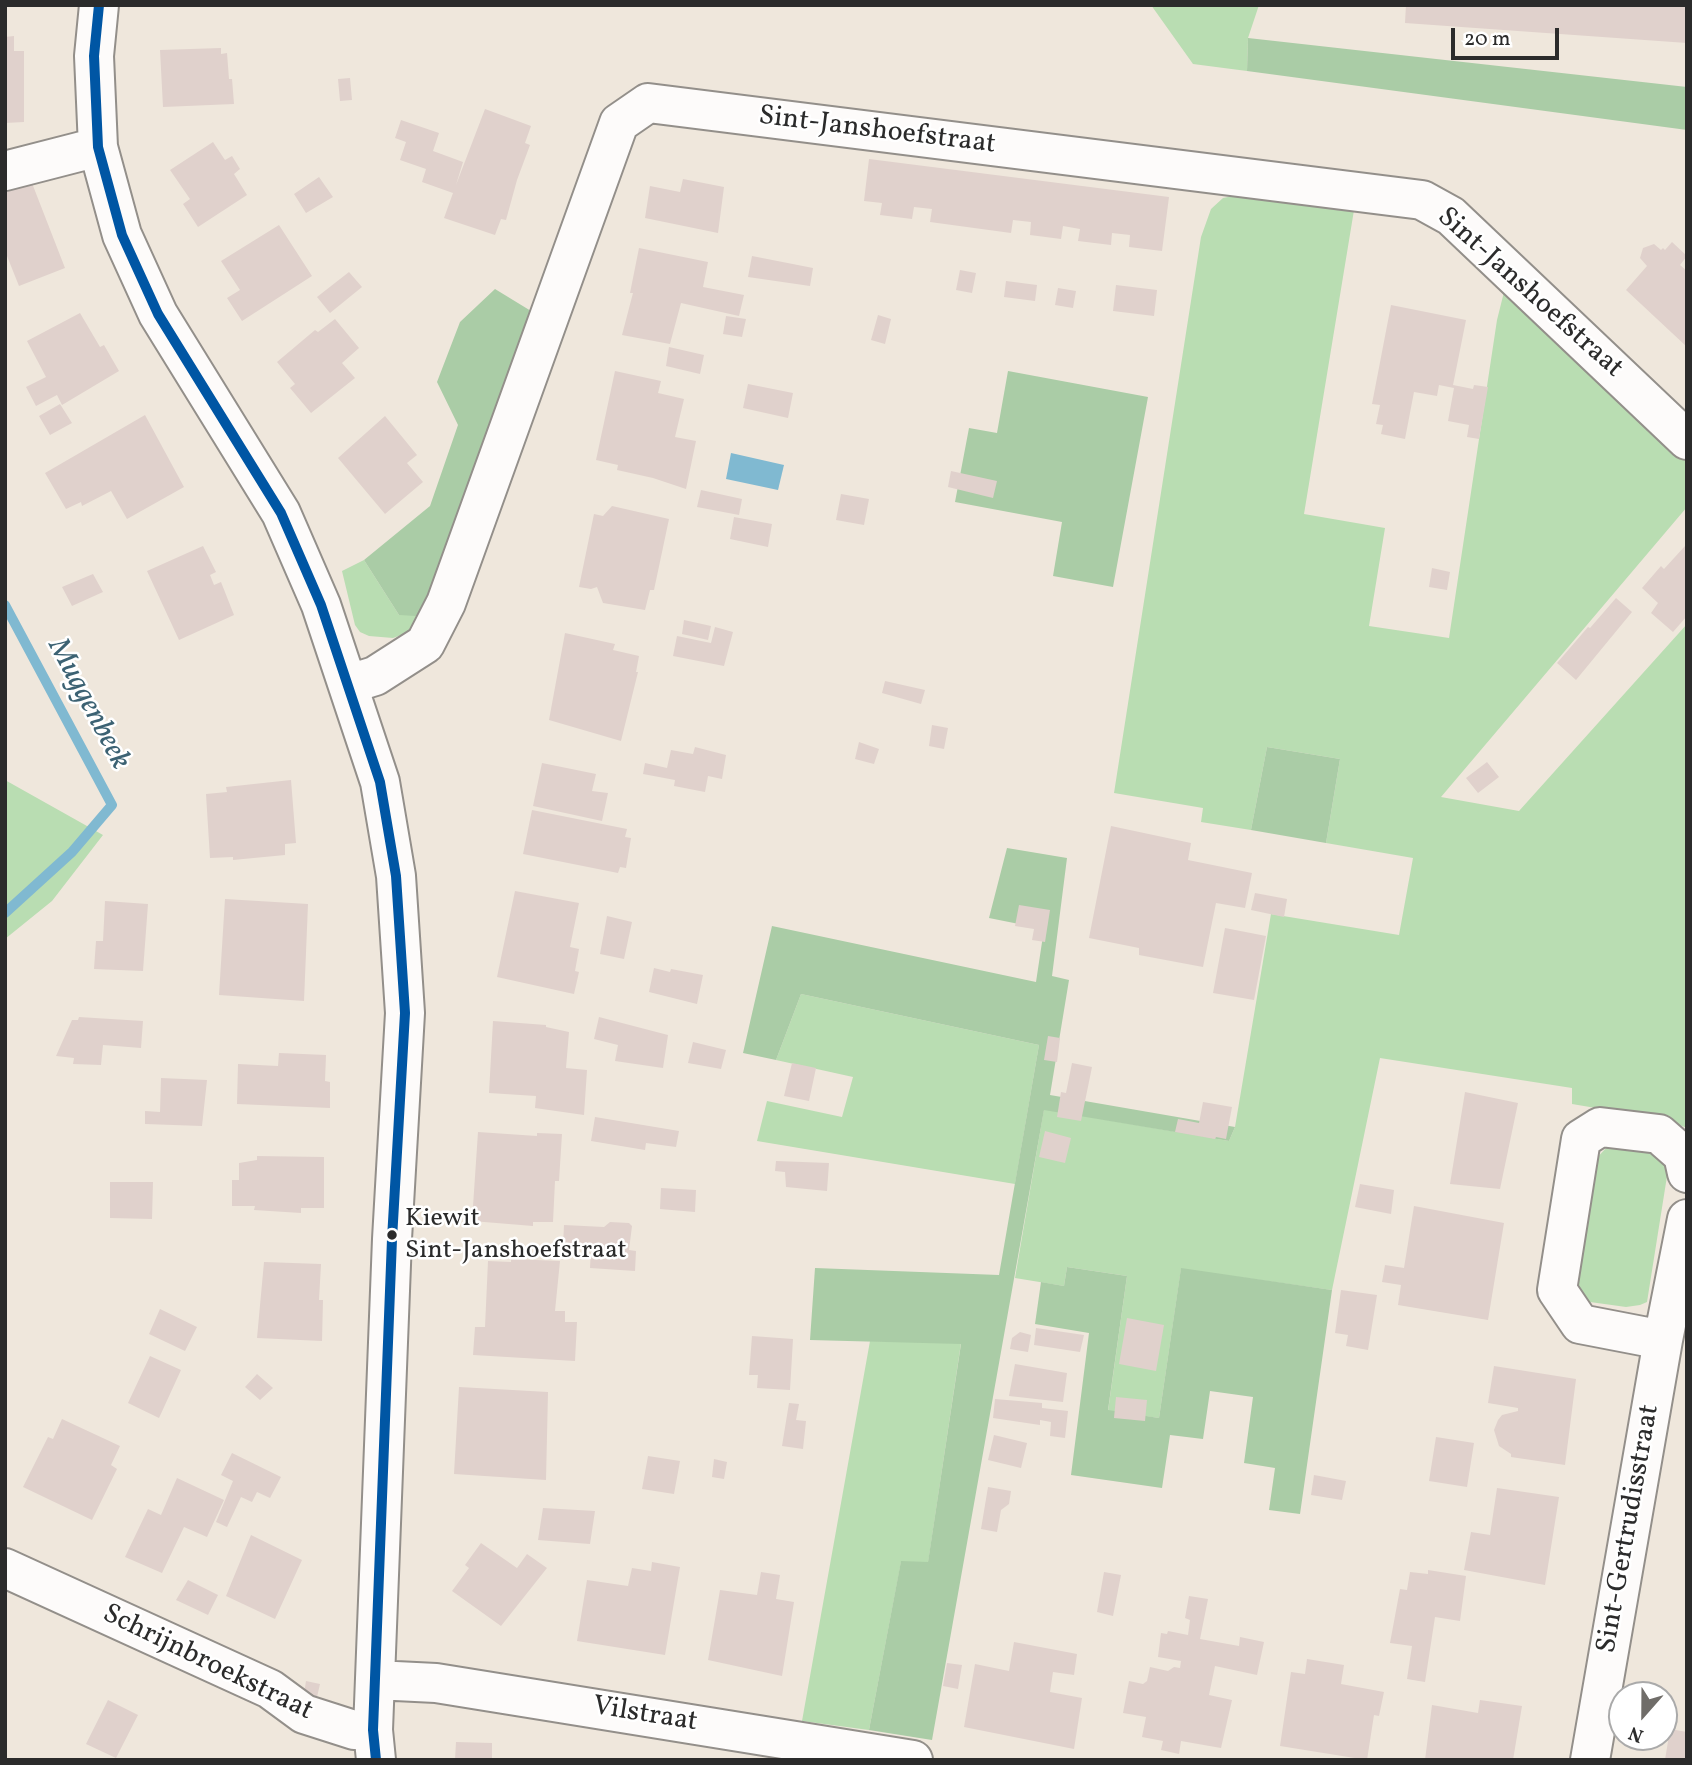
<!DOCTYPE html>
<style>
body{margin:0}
#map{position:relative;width:1692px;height:1765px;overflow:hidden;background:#efe7dc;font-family:Vollkorn,serif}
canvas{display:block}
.frame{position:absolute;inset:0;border:7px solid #2b2b2b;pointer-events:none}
.north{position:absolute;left:1608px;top:1681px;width:70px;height:70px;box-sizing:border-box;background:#fff;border:2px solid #aaa;border-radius:50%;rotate:201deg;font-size:19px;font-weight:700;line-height:28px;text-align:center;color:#2b2b2b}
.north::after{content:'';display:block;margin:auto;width:24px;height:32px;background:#706d69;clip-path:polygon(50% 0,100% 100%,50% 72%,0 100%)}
.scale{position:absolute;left:1451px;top:28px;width:108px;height:32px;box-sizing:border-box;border:4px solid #2b2b2b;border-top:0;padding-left:9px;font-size:21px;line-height:24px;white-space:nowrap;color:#2b2b2b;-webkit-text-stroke:5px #fff;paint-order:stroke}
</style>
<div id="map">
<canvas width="1692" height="1765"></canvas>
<div class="frame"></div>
<div class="north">N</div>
<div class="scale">20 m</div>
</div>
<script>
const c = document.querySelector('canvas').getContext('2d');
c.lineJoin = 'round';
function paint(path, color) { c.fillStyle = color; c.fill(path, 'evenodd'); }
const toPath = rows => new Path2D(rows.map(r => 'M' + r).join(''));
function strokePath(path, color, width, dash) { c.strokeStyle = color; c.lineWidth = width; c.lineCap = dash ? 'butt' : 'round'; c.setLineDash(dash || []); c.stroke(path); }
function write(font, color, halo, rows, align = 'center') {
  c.font = font + ' Vollkorn,serif'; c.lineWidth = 5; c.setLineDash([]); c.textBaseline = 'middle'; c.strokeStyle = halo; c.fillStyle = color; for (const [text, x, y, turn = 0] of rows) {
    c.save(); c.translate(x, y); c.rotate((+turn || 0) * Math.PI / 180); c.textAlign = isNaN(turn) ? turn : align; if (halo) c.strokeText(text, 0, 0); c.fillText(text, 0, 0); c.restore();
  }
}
paint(toPath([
 [1151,5,1259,5,1248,38,1247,71,1193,64],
 [1238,195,1355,204,1304,514,1385,528,1369,626,1449,638,1497,320,1505,288,1687,461,1687,507,1441,797,1519,811,1687,624,1687,1128,1667,1120,1572,1104,1572,1088,1380,1058,1332,1290,1181,1269,1159,1418,1108,1411,1127,1276,1067,1267,1064,1286,1015,1278,1044,1109,1229,1141,1235,1127,1271,914,1399,935,1413,858,1326,843,1340,759,1267,747,1251,830,1201,822,1203,808,1114,793,1201,237,1211,209,1223,198],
 [364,560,399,615,425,609,416,624,407,633,393,638,369,636,360,632,355,625,342,571],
 [5,780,103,835,52,901,5,939],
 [801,994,1039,1045,1015,1184,757,1141,767,1101,842,1117,853,1077,776,1060],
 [1608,1146,1656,1150,1663,1157,1668,1170,1647,1302,1640,1305,1626,1307,1590,1302,1574,1286,1593,1162],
 [870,1341,961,1343,928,1563,901,1562,869,1730,802,1721]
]), '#b9ddb2');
paint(toPath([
 [1248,38,1687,87,1687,130,1247,71],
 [495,289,531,311,425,609,416,616,399,615,364,560,430,506,458,425,437,382,460,322],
 [1008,371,1148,397,1113,587,1053,576,1062,522,955,502,969,428,997,433],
 [1267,747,1340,759,1326,843,1251,830],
 [1007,848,1067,858,1052,976,1069,980,1050,1095,1235,1127,1229,1141,1044,1110,932,1740,869,1730,901,1561,928,1562,961,1344,810,1340,815,1268,999,1275,1039,1045,801,994,776,1060,743,1053,772,926,1036,982,1044,929,989,918],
 [1067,1267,1127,1276,1108,1410,1159,1418,1181,1268,1332,1290,1300,1514,1269,1510,1275,1468,1244,1463,1253,1397,1210,1391,1203,1439,1170,1435,1162,1488,1071,1475,1089,1333,1035,1324,1041,1282,1064,1286]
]), '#aacca6');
paint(toPath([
 [731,453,784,465,778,490,726,479]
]), '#80b9d1');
strokePath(toPath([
 [5,605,112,805,72,852,5,913]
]), '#80b9d1', 10);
paint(toPath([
 [1406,5,1687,5,1687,43,1405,23],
 [14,36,14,51,24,51,24,122,5,123,5,37],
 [221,48,221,54,227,53,229,79,232,79,234,104,163,107,160,50],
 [350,78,352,100,340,101,338,79],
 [485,109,531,126,525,143,530,145,517,180,506,220,501,219,495,235,444,218,453,193,422,182,426,169,400,160,406,142,395,138,401,120,439,133,433,151,463,162,456,185],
 [213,142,225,160,232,156,240,169,234,174,247,195,198,227,183,204,190,199,170,170],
 [869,159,1169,197,1162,251,1129,247,1130,235,1112,233,1111,245,1078,241,1080,229,1063,226,1061,239,1030,235,1031,222,1013,220,1011,233,930,222,932,209,914,207,912,219,880,215,882,203,864,201],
 [319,177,333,197,306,213,294,194],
 [30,178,65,268,19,286,5,251,5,187],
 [683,179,724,187,718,233,645,218,650,186,680,192],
 [279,225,312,276,242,321,227,298,240,290,221,261],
 [1672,242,1687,256,1680,265,1687,271,1687,347,1626,290,1647,266,1640,258,1643,248,1654,244,1661,250,1663,248,1665,250],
 [639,248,708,262,703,287,744,295,739,316,681,303,670,344,622,335,633,293,630,293],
 [752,256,813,268,810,286,748,277],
 [960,270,976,273,972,293,956,290],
 [349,272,362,287,330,313,317,297],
 [1006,281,1037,285,1035,301,1004,297],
 [1116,285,1157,290,1154,316,1113,311],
 [1058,288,1076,291,1073,308,1055,305],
 [1391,305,1466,320,1453,385,1473,389,1474,385,1488,387,1479,439,1467,437,1469,425,1448,421,1454,388,1439,385,1437,396,1414,392,1405,439,1381,434,1383,425,1376,424,1380,405,1372,404],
 [80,313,100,347,104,345,119,371,62,405,57,395,36,406,26,387,46,377,27,341],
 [878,315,891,319,885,344,871,340],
 [726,316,746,319,742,337,723,334],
 [335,319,359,348,342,363,355,378,311,413,290,388,295,384,277,362,315,330,318,332],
 [669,347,704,355,700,374,666,366],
 [615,371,661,381,658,393,684,399,675,437,696,441,686,489,653,478,617,470,618,465,596,460],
 [748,384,793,393,788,418,743,408],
 [60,404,72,423,50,435,39,416],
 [145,415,184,487,127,519,111,491,82,506,81,502,66,509,45,473],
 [385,416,417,455,407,463,423,482,385,514,338,458],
 [951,471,997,481,993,498,948,487],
 [701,490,742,499,739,515,697,507],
 [841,494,869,499,864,525,836,520],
 [612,506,669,519,654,590,650,590,645,610,603,603,597,587,591,589,579,587,594,514,603,516],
 [734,517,772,524,768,547,730,539],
 [203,546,216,572,210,575,214,585,221,582,234,615,179,640,147,571],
 [1685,546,1687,616,1673,632,1651,613,1658,603,1642,588,1661,566,1664,569],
 [1432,568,1450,572,1447,590,1429,587],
 [93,574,103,592,72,606,62,587],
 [1616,598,1632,612,1576,680,1557,663,1588,627,1590,628],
 [684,620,711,626,708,640,682,634],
 [715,627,733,632,724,666,673,656,677,636,711,643],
 [565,633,615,644,613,650,639,656,636,672,638,672,621,741,549,720],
 [885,681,925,690,921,704,882,693],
 [932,725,948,728,944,749,929,746],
 [859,742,879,749,874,764,855,759],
 [695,747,726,755,722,779,708,776,705,792,674,786,675,780,643,774,645,763,667,768,671,750,693,754],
 [1487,762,1499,777,1478,793,1466,778],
 [542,763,596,774,592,791,608,793,602,821,533,806],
 [291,780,296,843,285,844,285,855,233,860,233,857,210,858,206,794,227,792,226,787],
 [532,810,627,829,625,837,631,838,626,868,620,867,618,873,523,854],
 [1111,826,1191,843,1188,860,1252,873,1245,908,1216,903,1203,967,1139,955,1139,948,1089,938],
 [515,891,579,903,570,947,579,949,575,971,579,972,574,994,497,977],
 [1255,893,1287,899,1284,917,1251,910],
 [225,899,308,904,304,1001,219,995],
 [105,901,148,904,143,971,94,969,96,941,103,941],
 [1019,905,1050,910,1045,942,1032,940,1034,929,1015,926],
 [607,916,632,922,624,959,600,954],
 [1225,928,1266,936,1254,1000,1213,993],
 [654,968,670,972,671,969,703,975,697,1004,649,992],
 [79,1017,143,1021,141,1048,103,1045,101,1065,73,1064,74,1058,56,1056,72,1020,78,1020],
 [599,1017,668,1035,663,1068,615,1061,618,1045,594,1039],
 [493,1021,546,1025,546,1027,569,1032,566,1068,587,1070,584,1115,535,1108,536,1096,489,1093],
 [1048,1036,1060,1038,1057,1062,1044,1060],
 [693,1042,726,1050,721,1069,688,1063],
 [279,1053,326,1055,325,1081,330,1082,330,1108,237,1104,238,1064,278,1066],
 [792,1063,816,1068,809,1101,784,1096],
 [1072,1063,1092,1067,1081,1121,1057,1117,1061,1092,1066,1093],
 [161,1078,207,1080,202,1126,145,1124,145,1111,160,1112],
 [1465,1092,1518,1103,1500,1189,1450,1184],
 [1203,1102,1232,1107,1226,1139,1216,1137,1215,1139,1175,1132,1178,1119,1199,1123],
 [595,1117,679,1131,676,1147,646,1143,645,1150,591,1141],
 [1045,1131,1071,1138,1065,1163,1039,1157],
 [478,1132,537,1136,537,1133,562,1134,559,1181,555,1181,553,1222,533,1222,533,1226,472,1221],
 [257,1156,324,1157,324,1208,301,1208,301,1213,254,1210,255,1206,232,1206,232,1180,239,1180,239,1163,257,1160],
 [776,1161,829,1163,827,1191,786,1187,785,1172,775,1171],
 [110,1182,153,1182,152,1219,110,1218],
 [1360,1184,1394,1190,1391,1214,1355,1207],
 [661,1188,696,1190,695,1212,660,1209],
 [1414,1206,1504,1223,1488,1320,1398,1305,1401,1285,1382,1282,1385,1265,1404,1268],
 [610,1222,629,1223,632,1226,629,1250,636,1251,635,1271,590,1268,591,1248,563,1246,564,1225,604,1227],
 [511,1259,560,1261,555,1311,565,1311,565,1322,577,1322,575,1361,473,1355,475,1327,485,1327,488,1261,511,1262],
 [264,1262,321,1264,319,1300,323,1300,322,1341,257,1338],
 [1341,1290,1377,1295,1368,1350,1346,1346,1348,1335,1335,1333],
 [160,1309,197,1327,185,1351,149,1334],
 [1127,1318,1164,1325,1156,1371,1119,1364],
 [1036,1328,1084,1335,1080,1352,1034,1345],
 [1020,1332,1031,1335,1028,1352,1010,1349,1012,1338],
 [752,1336,793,1339,790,1390,757,1388,758,1375,749,1375],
 [150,1356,181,1370,159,1418,128,1403],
 [1015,1364,1067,1373,1063,1402,1009,1396],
 [1494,1366,1576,1379,1565,1465,1511,1457,1511,1454,1499,1446,1494,1430,1498,1420,1502,1415,1518,1411,1518,1408,1488,1403],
 [257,1374,273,1388,260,1400,245,1387],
 [459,1387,548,1392,546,1480,454,1474],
 [1116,1397,1147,1400,1145,1421,1114,1418],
 [995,1399,1042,1403,1042,1408,1068,1411,1065,1438,1050,1436,1051,1422,1040,1420,1040,1425,993,1418],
 [789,1403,799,1404,796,1420,806,1421,803,1449,782,1446],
 [62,1419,120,1446,111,1465,117,1469,92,1520,23,1487,48,1437,53,1439],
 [994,1435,1027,1443,1021,1468,988,1460],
 [1436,1437,1474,1443,1467,1487,1429,1481],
 [232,1453,281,1477,270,1498,257,1492,252,1502,241,1497,227,1527,216,1522,233,1481,221,1475],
 [648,1456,680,1461,674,1494,642,1489],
 [714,1459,727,1462,724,1479,712,1477],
 [1314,1475,1346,1481,1342,1500,1311,1495],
 [177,1478,224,1500,207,1537,184,1527,162,1573,125,1557,148,1509,161,1515],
 [988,1487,1011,1491,1009,1504,1001,1510,997,1532,981,1529],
 [1497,1488,1559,1497,1545,1585,1464,1570,1471,1532,1490,1535],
 [543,1508,595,1511,590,1544,538,1540],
 [251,1535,302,1560,275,1619,226,1596],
 [481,1543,517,1568,527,1554,547,1568,501,1626,452,1591,469,1568,465,1565],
 [652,1562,680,1567,665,1655,577,1641,587,1580,628,1586,632,1568,651,1571],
 [1428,1570,1466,1576,1460,1621,1435,1617,1425,1682,1407,1679,1412,1646,1390,1643,1400,1589,1407,1590,1410,1572,1428,1574],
 [761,1572,780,1575,776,1599,794,1602,782,1676,708,1660,720,1590,757,1595],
 [1104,1572,1121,1575,1113,1616,1097,1612],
 [188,1580,218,1595,208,1615,176,1600],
 [1189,1596,1208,1599,1200,1639,1239,1646,1240,1637,1264,1642,1257,1675,1215,1666,1209,1695,1232,1700,1221,1748,1181,1741,1179,1754,1161,1750,1163,1741,1142,1737,1146,1717,1123,1713,1129,1681,1143,1684,1147,1681,1150,1667,1168,1671,1174,1667,1180,1668,1181,1661,1158,1657,1161,1633,1167,1634,1168,1631,1188,1635,1190,1620,1185,1618],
 [1014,1642,1077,1654,1074,1675,1053,1672,1050,1692,1082,1698,1074,1749,964,1727,975,1664,1009,1671],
 [1307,1659,1344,1665,1341,1684,1384,1692,1379,1716,1374,1715,1367,1760,1280,1746,1291,1672,1305,1674],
 [947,1663,962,1665,958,1689,943,1686],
 [306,1681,320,1684,317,1697,304,1694],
 [108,1700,138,1715,116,1758,86,1744],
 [1480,1700,1522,1706,1513,1760,1425,1760,1432,1705,1478,1713],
 [1670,1729,1687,1732,1687,1760,1665,1760],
 [456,1742,492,1743,492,1760,455,1760]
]), '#e0d1cc');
const minor = toPath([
 [99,5,94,56,98,147,122,235,158,314,281,513,321,605,380,782,396,876,405,1013,392,1239,373,1730,376,1760],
 [5,171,98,147],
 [349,684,375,676,425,644,446,603,619,123,648,103,1422,200,1451,216,1687,440],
 [1663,1340,1580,1324,1557,1290,1581,1139,1600,1127,1659,1134,1683,1155,1687,1173],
 [5,1568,270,1689,304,1714,354,1730,373,1730],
 [375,1680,436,1683,913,1760],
 [1590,1760,1663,1340,1687,1219]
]);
strokePath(minor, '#938f8a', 42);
strokePath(minor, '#fdfbfa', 38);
strokePath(toPath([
 [99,5,94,56,98,147,122,235,158,314,281,513,321,605,380,782,396,876,405,1013,392,1239,373,1730,376,1760]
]), '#0056a4', 10);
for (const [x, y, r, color] of [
 [392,1235,6,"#2b2b2b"]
]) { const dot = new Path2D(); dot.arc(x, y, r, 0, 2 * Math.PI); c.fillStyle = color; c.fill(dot); strokePath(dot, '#fff', 2.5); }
write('26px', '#2b2b2b', '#fff', [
 ["Kiewit",405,1220],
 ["Sint-Janshoefstraat",405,1252]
], 'left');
write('28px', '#2b2b2b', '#fff', [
 ["Sint-Janshoefstraat",877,132,7],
 ["Sint-Janshoefstraat",1529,294,42],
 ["Sint-Gertrudisstraat",1630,1529,-80],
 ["Schrijnbroekstraat",207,1664,26],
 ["Vilstraat",645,1716,9]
]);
write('italic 30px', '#3c6273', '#fff', [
 ["Muggenbeek",87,705,62]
]);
</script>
